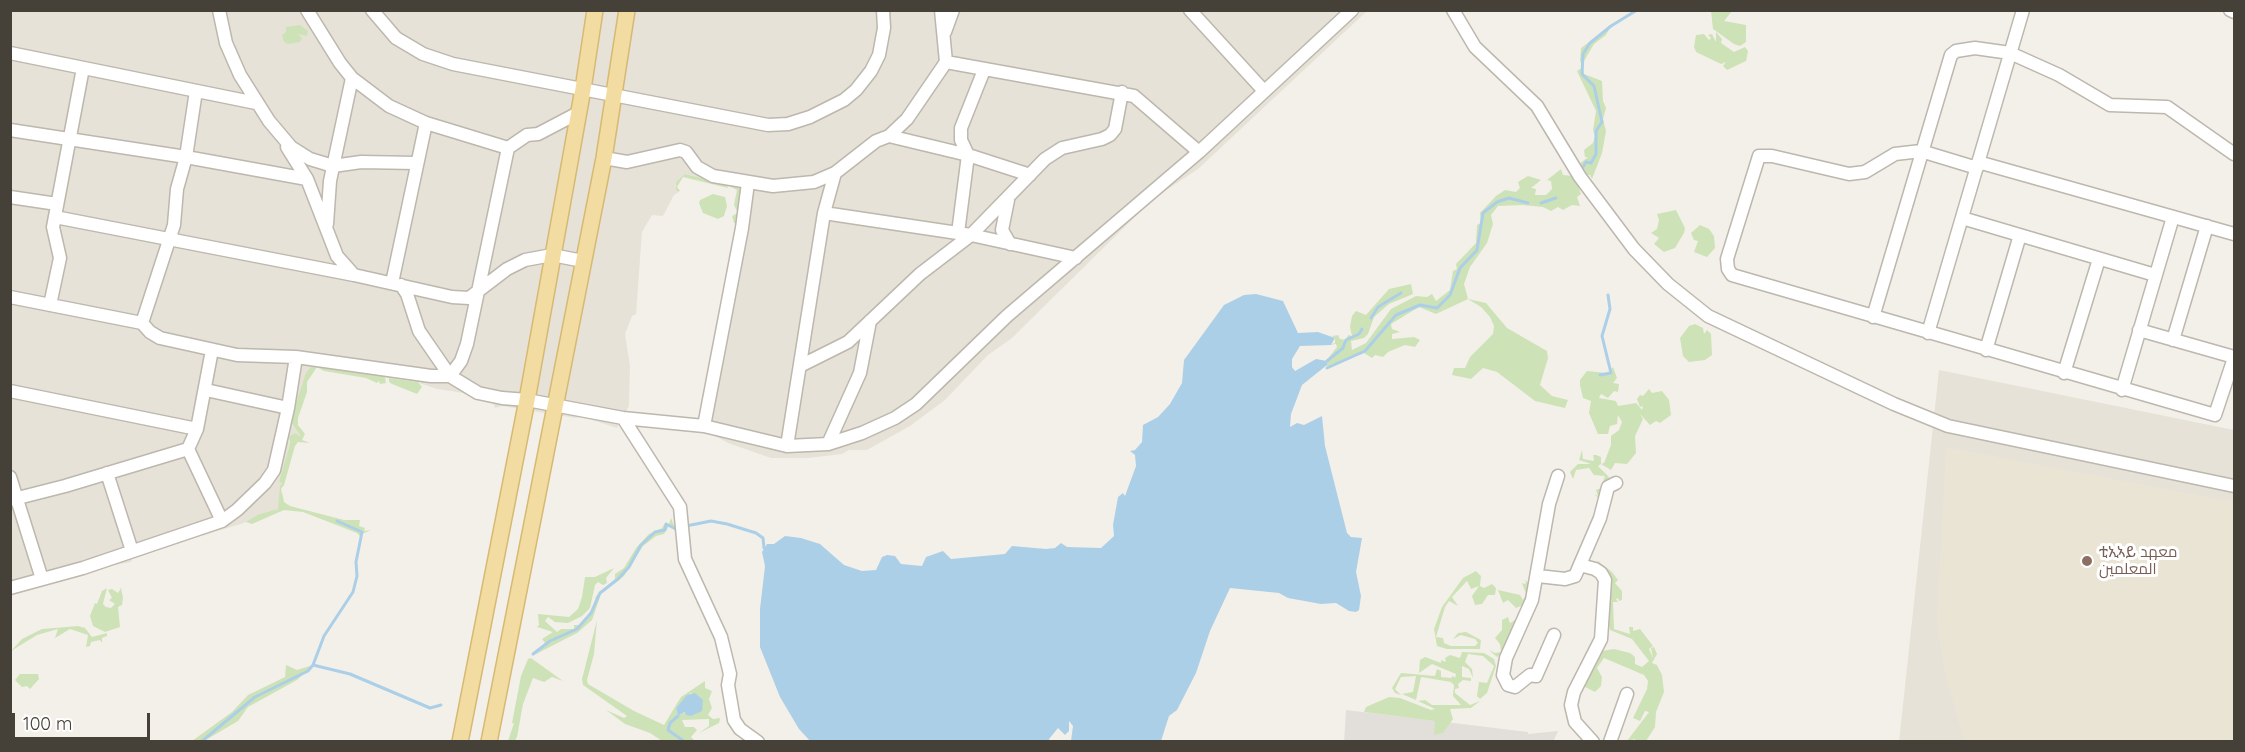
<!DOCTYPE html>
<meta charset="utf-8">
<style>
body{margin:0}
#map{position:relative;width:2245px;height:752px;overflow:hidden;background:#f3f0e9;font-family:Quicksand,sans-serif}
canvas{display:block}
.frame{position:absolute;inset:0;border:12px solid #454038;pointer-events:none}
.scale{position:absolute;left:12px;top:713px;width:138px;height:27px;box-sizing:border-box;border:3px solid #454038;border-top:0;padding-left:8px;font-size:18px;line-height:21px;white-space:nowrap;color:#454038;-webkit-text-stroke:4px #fff;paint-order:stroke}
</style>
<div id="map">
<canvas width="2245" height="752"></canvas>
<div class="frame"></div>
<div class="scale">100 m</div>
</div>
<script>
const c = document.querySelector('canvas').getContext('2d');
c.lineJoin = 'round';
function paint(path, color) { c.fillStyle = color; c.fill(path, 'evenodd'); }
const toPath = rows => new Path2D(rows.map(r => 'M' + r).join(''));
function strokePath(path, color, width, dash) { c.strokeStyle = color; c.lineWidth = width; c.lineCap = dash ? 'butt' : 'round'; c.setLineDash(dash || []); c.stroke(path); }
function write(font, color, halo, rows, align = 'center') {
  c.font = font + ' Quicksand,Cairo,"Noto Sans Ethiopic",sans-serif'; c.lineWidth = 6; c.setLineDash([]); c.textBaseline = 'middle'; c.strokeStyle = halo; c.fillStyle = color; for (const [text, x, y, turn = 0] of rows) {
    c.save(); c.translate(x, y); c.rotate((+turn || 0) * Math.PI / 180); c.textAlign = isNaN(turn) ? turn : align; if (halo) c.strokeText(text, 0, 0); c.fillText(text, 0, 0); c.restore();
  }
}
paint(toPath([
 [11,11,1367,11,1198,169,1153,199,1012,338,988,355,945,400,910,426,867,450,849,450,842,454,808,458,771,458,728,443,706,431,741,187,685,174,675,186,680,191,674,195,663,216,652,215,642,232,636,314,632,316,625,334,630,366,629,406,617,428,580,416,576,418,502,406,495,408,493,403,464,393,437,389,413,381,311,367,294,409,292,425,301,437,298,438,295,433,288,440,290,444,280,480,282,483,279,509,259,514,250,521,133,557,131,562,103,567,11,595],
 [1939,370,2234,430,2234,741,1899,742]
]), '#e6e2d8');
paint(toPath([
 [1346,710,1528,732,1528,734,1558,731,1553,742,1344,742]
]), '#e2dfda');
paint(toPath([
 [1946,447,2234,502,2234,741,1964,741,1943,665,1937,620]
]), '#eae4d5');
paint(toPath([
 [1711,11,1732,11,1724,21,1746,25,1746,42,1740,46,1734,44,1713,29],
 [300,25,308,31,307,36,298,34,302,38,300,42,288,44,284,42,282,35,286,32,286,27],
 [1611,26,1606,35,1594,44,1584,61,1580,62,1581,48],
 [1716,32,1722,39,1721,43,1734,52,1745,47,1748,51,1746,61,1727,70,1723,66,1726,62,1721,64,1696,52,1694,47,1696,35,1704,34,1709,40,1711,38,1708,35,1712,34,1716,42],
 [1583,67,1584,74,1602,81,1603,101,1606,108,1603,119,1606,131,1602,153,1592,179,1590,175,1584,175,1578,165,1588,157,1585,157,1584,150,1593,143,1595,136,1593,130,1596,111,1577,71],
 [1561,169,1563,175,1573,176,1579,188,1581,194,1577,197,1580,206,1572,205,1563,210,1558,207,1551,211,1543,207,1522,205,1498,206,1491,215,1493,224,1487,243,1470,267,1464,284,1468,299,1486,303,1507,328,1547,351,1548,358,1540,385,1552,396,1568,400,1565,408,1535,401,1497,372,1483,368,1471,379,1452,375,1454,368,1465,368,1470,357,1493,334,1494,326,1490,317,1481,307,1468,299,1436,314,1419,307,1391,324,1392,329,1400,332,1392,334,1392,339,1414,337,1420,340,1415,347,1405,345,1388,352,1383,357,1375,355,1372,358,1364,353,1327,368,1326,361,1337,347,1336,344,1329,345,1335,343,1335,338,1332,336,1338,335,1340,339,1346,340,1348,335,1352,336,1350,327,1352,316,1356,311,1366,315,1389,289,1411,284,1413,294,1389,304,1374,317,1368,334,1364,338,1351,341,1352,350,1366,343,1391,309,1416,296,1427,297,1432,294,1436,301,1450,290,1453,271,1457,269,1456,264,1476,243,1477,225,1481,223,1480,213,1496,196,1505,190,1516,192,1520,188,1518,182,1528,176,1541,180,1531,188,1536,189,1535,195,1546,195,1552,189,1551,181,1547,180],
 [685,174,741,187,738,224,734,223,732,216,738,213,734,205,737,190,727,185,728,188,683,177,677,187,680,191,677,191,676,189,676,182],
 [713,194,725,197,727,206,724,216,718,219,703,213,699,203,700,200],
 [1676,210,1685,228,1684,233,1675,248,1664,252,1654,244,1659,238,1651,233,1657,229,1659,220,1657,214],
 [1700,225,1709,229,1714,236,1715,248,1707,257,1694,252,1698,241,1694,240,1691,233],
 [1695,324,1703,328,1704,334,1707,330,1711,334,1712,355,1705,360,1689,362,1683,356,1680,338,1689,326],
 [319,365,381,376,385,377,386,383,380,384,379,381,377,383,366,378,324,371,317,367,307,382,307,392,298,418,298,425,305,434,302,440,310,443,298,442,295,446,284,485,281,489,283,497,284,502,290,506,344,520,360,520,359,526,365,528,364,531,371,530,362,534,361,537,357,533,303,512,284,510,252,524,246,522,259,514,278,509,280,486,282,483,279,482,290,444,289,437,295,433,301,437,292,424,294,409,306,373,311,367],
 [1613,367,1617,378,1613,383,1619,384,1618,392,1614,391,1608,398,1601,394,1599,398,1616,401,1618,406,1636,403,1642,410,1643,406,1640,407,1637,399,1640,395,1643,396,1649,389,1652,393,1662,391,1669,400,1671,415,1660,423,1656,421,1650,425,1640,414,1643,419,1635,436,1636,453,1627,464,1615,463,1611,470,1601,464,1598,466,1609,477,1600,499,1594,494,1598,496,1596,490,1601,488,1605,476,1594,475,1589,468,1576,470,1573,479,1570,472,1578,464,1591,464,1579,460,1582,450,1583,459,1594,461,1593,455,1596,455,1601,457,1601,464,1604,463,1611,445,1611,436,1619,430,1622,422,1618,415,1617,424,1610,426,1608,434,1598,434,1589,413,1591,401,1583,398,1580,385,1580,380,1587,371,1607,373],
 [389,378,418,382,422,387,417,394,392,384,389,382],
 [671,518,677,532,669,526,664,534,656,536,643,546,624,576,601,594,592,620,577,633,534,655,534,652,545,643,542,639,553,632,537,627,539,625,538,614,569,617,578,609,582,597,585,577,595,577,614,568,606,578,607,583,603,585,598,582,595,585,590,608,582,616,568,623,555,622,548,617,545,621,557,632,561,629,574,629,574,625,580,625,591,613,596,596,615,579,615,574,624,568,636,548,649,534,662,528,665,523,669,524],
 [1598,561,1612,572,1618,580,1615,583,1622,591,1622,600,1619,601,1618,598,1616,599,1618,602,1613,602,1614,629,1630,634,1629,627,1633,627,1633,631,1640,629,1653,646,1649,649,1653,658,1651,648,1654,647,1657,654,1652,663,1657,665,1662,675,1664,692,1656,712,1655,727,1646,741,1635,741,1635,739,1627,741,1649,712,1645,711,1640,721,1633,718,1647,689,1648,681,1644,675,1604,658,1597,668,1602,677,1601,686,1595,692,1583,686,1602,651,1614,649,1630,653,1635,657,1635,664,1642,667,1649,661,1632,639,1610,630,1595,565],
 [1476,571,1481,576,1480,586,1484,588,1492,584,1496,588,1495,595,1488,595,1482,604,1475,605,1472,596,1479,586,1471,589,1467,581,1452,597,1458,606,1449,601,1445,607,1436,637,1443,638,1444,643,1451,646,1475,646,1478,643,1475,639,1461,635,1453,639,1458,633,1466,632,1481,640,1480,649,1447,649,1437,646,1434,629,1442,607,1463,578],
 [1525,580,1528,583,1529,595,1523,614,1521,606,1516,608,1508,600,1503,603,1498,590,1520,595,1523,600,1526,594,1522,583,1526,584],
 [107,588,103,604,106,607,111,608,115,604,109,600,112,598,108,590,112,589,118,593,121,588,123,598,122,605,118,607,120,627,105,632,93,626,90,616,95,603,97,604,102,591],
 [1508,617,1510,623,1520,617,1507,648,1497,657,1489,650,1495,653,1501,652,1500,644,1495,638,1502,630,1502,620],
 [597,620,594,654,587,680,588,684,634,711,664,725,681,697,705,681,705,688,712,691,709,699,712,708,708,715,713,719,720,718,719,723,699,733,709,726,709,719,682,720,685,727,694,727,697,730,691,737,695,741,662,741,650,733,625,724,606,710,624,718,627,716,583,685,582,679],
 [691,693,698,698,686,715,686,712,678,716,676,708],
 [78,626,85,628,92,637,107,633,107,636,102,638,102,643,100,640,91,642,90,646,86,647,88,635,70,629,55,638,58,629,37,635,11,651,22,639,42,629],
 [1462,652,1484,653,1494,659,1496,666,1487,693,1480,699,1477,696,1479,682,1487,683,1494,666,1483,656,1468,654,1465,662,1472,669,1473,678,1469,669,1462,666,1462,677,1471,678,1471,681,1463,680,1458,684,1459,688,1455,689,1455,693,1470,705,1480,701,1471,708,1450,709,1453,719,1443,733,1434,735,1435,721,1364,712,1366,707,1389,697,1400,698,1431,710,1435,709,1418,701,1425,700,1432,705,1461,705,1453,696,1454,685,1451,682,1421,677,1416,700,1402,694,1413,692,1416,676,1401,677,1395,689,1401,695,1395,693,1392,688,1401,673,1435,676,1437,669,1441,671,1441,677,1451,678,1453,676,1455,678,1456,674,1432,664,1419,673,1420,660,1425,657,1441,663,1441,660,1446,662,1445,658,1450,655,1460,658],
 [531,658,563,681,552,677,544,682,533,678,523,704,517,737,515,741,508,741,514,723,512,723,521,676,528,659],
 [286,665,297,670,313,665,297,680,248,707,238,721,204,741,192,741,232,712,248,695,285,677],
 [20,674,38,674,39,679,30,689,27,686,22,687,15,680]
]), '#cee2b7');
paint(toPath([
 [1256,294,1283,301,1298,333,1318,332,1335,338,1331,345,1300,346,1292,359,1292,367,1295,371,1316,359,1327,361,1327,365,1302,385,1291,414,1290,427,1297,423,1304,425,1322,416,1325,446,1347,533,1351,537,1362,538,1356,572,1361,596,1359,610,1356,612,1349,611,1336,603,1321,604,1288,598,1279,593,1230,588,1210,631,1196,673,1177,710,1169,716,1161,741,1071,741,1073,726,1069,721,1069,731,1065,735,1058,728,1049,739,1050,742,811,742,799,729,780,697,760,647,760,609,765,566,762,552,767,544,774,544,785,536,801,538,820,544,844,565,862,571,876,570,882,557,887,555,895,556,901,564,922,566,926,557,943,551,951,559,1005,554,1012,546,1046,549,1055,548,1061,543,1067,547,1101,548,1114,536,1113,525,1118,497,1123,493,1125,496,1136,466,1135,455,1130,451,1135,450,1142,442,1143,425,1158,417,1170,404,1182,383,1184,360,1224,305,1244,295],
 [695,693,703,700,702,711,691,716,686,715,685,712,678,716,676,708,687,695]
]), '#accfe8');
strokePath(toPath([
 [1581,170,1586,162,1591,163,1596,154,1596,131,1602,122,1594,86,1582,74,1583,54,1590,43,1611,26,1637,10],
 [1541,203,1556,198],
 [1371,318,1378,307,1401,293],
 [1327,361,1343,348,1346,340,1359,334,1362,329],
 [1327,368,1365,351,1396,315,1420,305,1437,308,1450,295,1460,268,1477,250,1483,213,1497,202,1509,198,1528,203],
 [1600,375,1611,373,1602,336,1610,309,1608,295],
 [686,526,711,521,727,524,756,533,763,538,764,548],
 [533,654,550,641,577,629,591,613,600,593,618,579,629,567,641,545,655,532,665,530,666,524,678,530],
 [313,665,350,674,430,708,441,705],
 [678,716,670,723,668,730,685,742],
 [201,742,255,697,308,671,313,665,324,636,353,592,357,576,356,562,362,532,337,521]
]), '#accfe8', 3);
const minor = toPath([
 [219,10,226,43,240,75,269,121,291,147,310,159,333,166,361,162,416,163],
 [307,10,340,63,352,78,389,106,426,123,508,148],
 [372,10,396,38,423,54,453,64,768,125,788,124,810,117,844,100,856,90,871,71,879,55,884,28,883,10],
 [1190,10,1264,91],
 [1453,10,1475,47,1537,106,1580,177,1634,249,1668,284,1708,316,1894,404,1948,426,2234,486],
 [2230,10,2234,12],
 [945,32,953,10],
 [10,53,256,103],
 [946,62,1134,96,1199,152],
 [10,130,186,157,307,179],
 [889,136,968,155,1030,175],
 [287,147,307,179,337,256,353,274],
 [604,158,627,162,680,150,686,152,697,167,713,176,773,186,814,182,835,173,876,141,889,136,907,119,946,62,941,10],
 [1978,162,2234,234],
 [1977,168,1921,151,1895,154,1865,172,1849,174,1772,156,1759,156,1727,259,1728,269,1732,275,2215,415,2234,358],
 [10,197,57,204],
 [1008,200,1002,230,1010,244],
 [824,213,971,235,1076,258],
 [55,217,354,275,452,297,469,298,507,269,525,260,552,255,583,261],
 [1962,218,2155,275],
 [327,224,330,181,352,78],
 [958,233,968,155,961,140,961,128,984,70],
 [392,283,426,123],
 [401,285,407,294,419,331,450,376,461,361,467,344,508,148,527,135,538,134,578,113],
 [10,297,142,323,150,332,160,338,237,355,296,357,431,376,450,376,478,393,502,398,527,400,623,418,704,426,787,446,828,444,862,433,895,418,916,404,1007,316,1199,152,1352,10],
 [50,305,60,258,53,227,83,68],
 [1873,317,1951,55,1956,51,1975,48,2010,53,2059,75,2110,105,2167,107,2234,154],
 [142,323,174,225,177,189,186,157,196,91],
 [2139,330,2234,357],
 [1928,333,2023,10],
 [2173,340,2207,226],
 [1986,350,2020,235],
 [800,366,848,342,920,274,971,235,1045,159,1062,148,1102,139,1110,135,1115,129,1122,92],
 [2064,373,2099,259],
 [206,390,288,408],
 [2122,390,2173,217],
 [10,391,197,429],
 [623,418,680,507,685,559,721,637,730,674,728,685,734,720,740,729,758,742],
 [704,426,742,228,748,183],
 [828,444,860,373,870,321],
 [787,446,824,213,835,173],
 [188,449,222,521],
 [107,473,132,551],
 [10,477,42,579],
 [10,500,65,486,188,449,197,429,212,350],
 [1580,565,1595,569,1601,573,1605,580,1601,639,1574,692,1571,705,1575,722,1593,742],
 [1538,576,1565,579,1575,576,1600,518,1608,487,1616,483],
 [10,588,83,568,222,521,237,510,265,483,274,470,288,408,296,357],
 [1554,635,1536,676,1530,675,1515,687,1508,685,1503,675,1506,658,1532,600,1549,504,1558,476],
 [1610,742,1627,694]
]);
const major = toPath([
 [460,742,527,400,583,89,595,10],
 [489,742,604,158,627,10]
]);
strokePath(minor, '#bdb7ad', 15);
strokePath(major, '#d6b973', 18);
strokePath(minor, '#fff', 12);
strokePath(major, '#f3dca2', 15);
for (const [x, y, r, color] of [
 [2087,561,6,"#8d6e63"]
]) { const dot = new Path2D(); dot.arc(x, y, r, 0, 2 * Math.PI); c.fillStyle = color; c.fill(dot); strokePath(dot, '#fff', 2); }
write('15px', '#785e54', '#fff', [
 ["ቲኢኣይ معهد",2099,552],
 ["المعلمين",2099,569]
], 'left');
</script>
